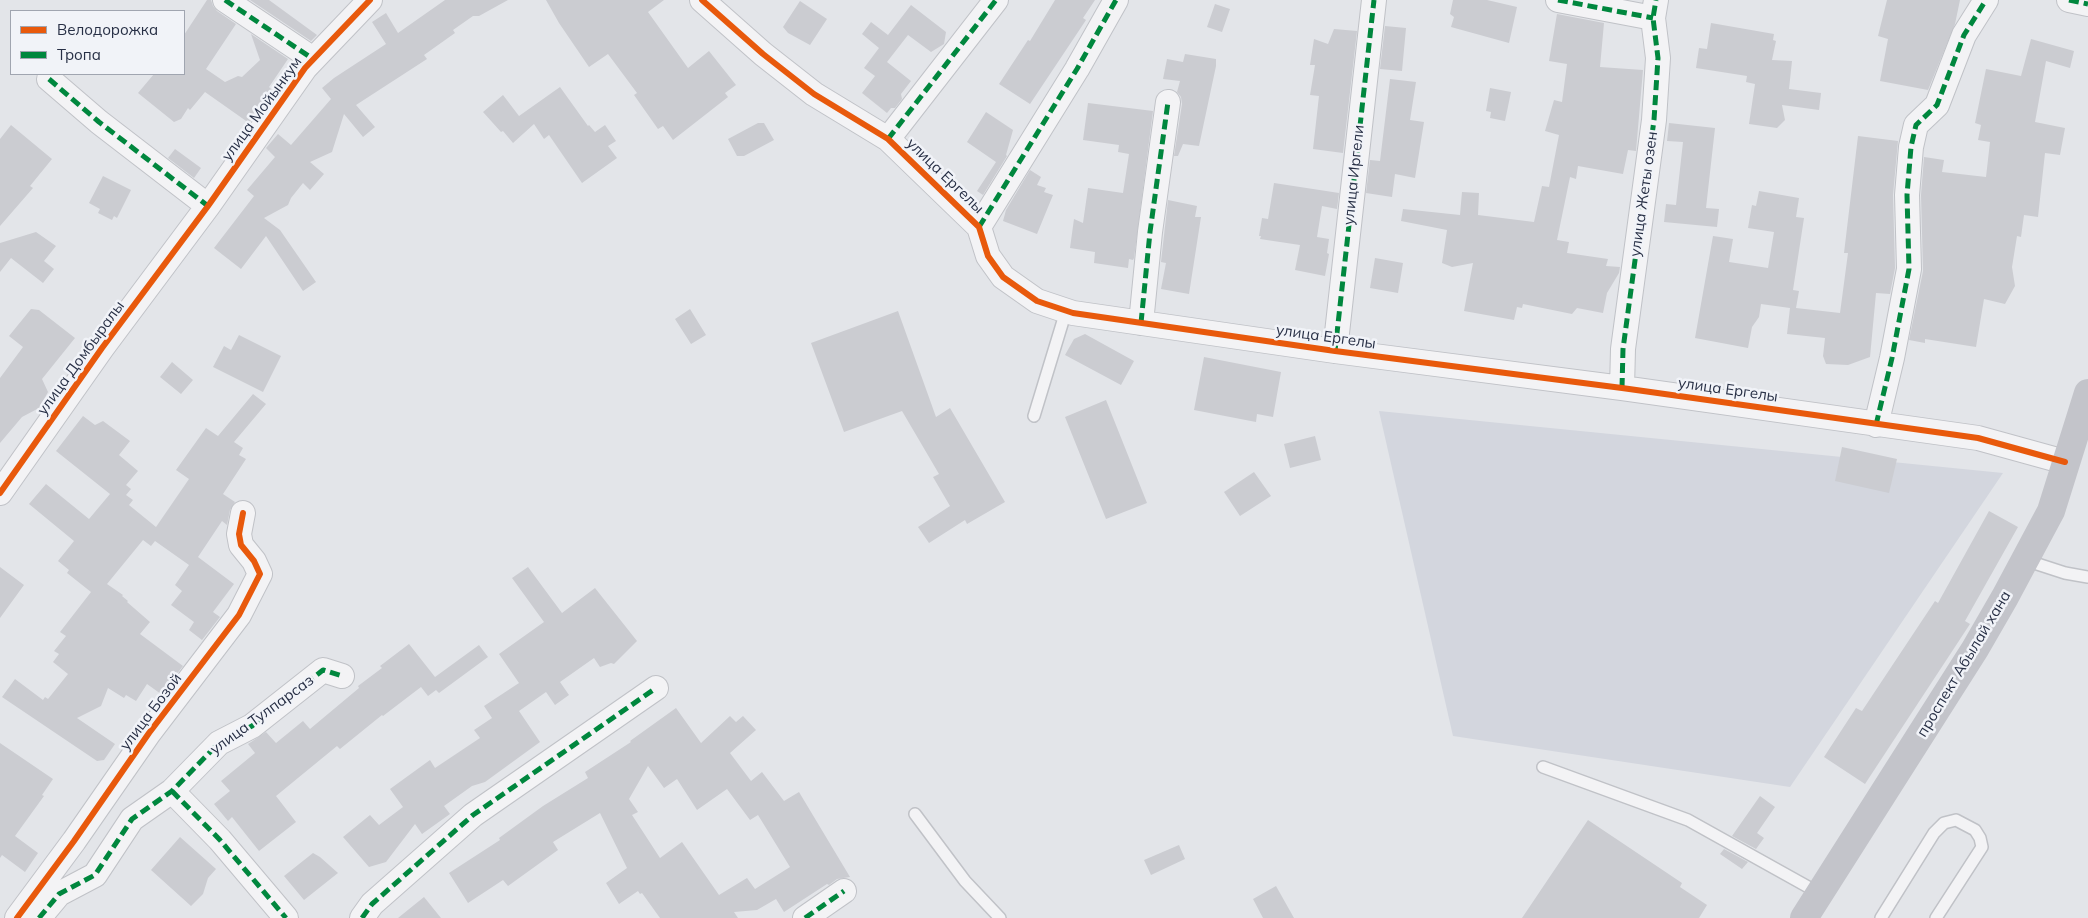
<!DOCTYPE html>
<meta charset="utf-8">
<style>
body{margin:0}
#map{position:relative;width:2088px;height:918px;overflow:hidden;background:#e3e5e9;font-family:Mulish,sans-serif}
canvas{display:block}
.legend{position:absolute;left:10px;top:10px;width:175px;height:65px;box-sizing:border-box;background:#f1f3f8;border:1px solid #a0a5b0;margin:0;padding:6px 9px;list-style:none;font-size:15px;color:#272f45}
.legend li{display:flex;align-items:center;gap:10px;height:25px}
.legend b{width:25px;border:1px solid #a0a5b0}
</style>
<div id="map">
<canvas width="2088" height="918"></canvas>
<ul class="legend">
<li><b style="height:6px;background:#e8590c"></b>Велодорожка</li>
<li><b style="height:6px;background:#00873e"></b>Тропа</li>
</ul>
</div>
<script>
const c = document.querySelector('canvas').getContext('2d');
c.lineJoin = 'round';
function paint(path, color) { c.fillStyle = color; c.fill(path, 'evenodd'); }
const toPath = rows => new Path2D(rows.map(r => 'M' + r).join(''));
function strokePath(path, color, width, dash) { c.strokeStyle = color; c.lineWidth = width; c.lineCap = dash ? 'butt' : 'round'; c.setLineDash(dash || []); c.stroke(path); }
function write(font, color, halo, rows, align = 'center') {
  c.font = font + ' Mulish,sans-serif'; c.lineWidth = 5; c.setLineDash([]); c.textBaseline = 'middle'; c.strokeStyle = halo; c.fillStyle = color; for (const [text, x, y, turn = 0] of rows) {
    c.save(); c.translate(x, y); c.rotate((+turn || 0) * Math.PI / 180); c.textAlign = isNaN(turn) ? turn : align; if (halo) c.strokeText(text, 0, 0); c.fillText(text, 0, 0); c.restore();
  }
}
paint(toPath([
 [1379,411,2003,473,1790,787,1453,736]
]), '#d3d6de');
paint(toPath([
 [207,0,211,0,213,6,217,11,236,24,206,69,225,82,238,76,242,77,260,60,251,34,288,59,269,87,271,89,249,123,205,92,190,110,188,108,181,119,174,122,138,93,154,74,184,74,184,35],
 [250,0,269,0,317,35,311,41],
 [445,0,508,0,479,16,473,16,453,30,455,33,424,55,427,59,356,105,375,127,363,137,344,114,332,152,310,162,324,174,310,190,303,183,291,198,288,205,264,218,280,230,316,282,303,291,266,236,241,269,214,248,254,196,247,190,275,157,266,148,278,134,291,145,331,99,322,88,334,78,386,44,372,22,386,13,398,33],
 [546,0,664,0,648,12,688,68,709,51,736,85,725,93,728,97,673,140,663,126,658,129,634,95,637,93,608,54,589,67,559,23],
 [1055,0,1095,0,1083,18,1086,20,1030,104,999,84,1028,40,1030,41],
 [1453,0,1487,0,1517,7,1509,43,1451,27,1454,17,1450,14],
 [1887,0,1960,0,1955,24,1928,90,1880,81,1888,39,1878,36],
 [800,1,827,19,810,45,788,33,783,27],
 [1215,4,1230,9,1222,32,1207,27],
 [911,5,946,32,944,44,931,52,908,35,887,62,911,81,901,94,902,99,895,108,891,108,887,113,862,93,875,76,864,68,879,48,862,34,871,22,888,35],
 [1557,14,1604,23,1600,67,1643,70,1636,151,1628,150,1623,174,1578,166,1576,179,1570,177,1557,240,1569,242,1567,253,1608,259,1606,266,1620,267,1619,273,1607,293,1603,313,1577,308,1572,314,1523,304,1522,308,1517,307,1514,320,1464,311,1473,263,1452,267,1442,263,1447,230,1401,221,1403,209,1460,215,1462,192,1479,193,1478,215,1534,222,1542,186,1549,187,1559,135,1545,131,1554,100,1562,102,1567,64,1549,61],
 [1711,23,1774,34,1773,40,1776,41,1772,60,1792,61,1789,89,1821,93,1819,110,1782,105,1785,120,1777,128,1749,124,1755,84,1746,82,1747,76,1696,68,1699,48,1707,49],
 [1385,26,1406,28,1402,71,1380,69],
 [1334,29,1357,31,1343,153,1313,149,1319,96,1310,95,1315,65,1310,65,1314,39,1328,44],
 [2031,39,2074,51,2070,68,2046,61,2035,122,2065,128,2060,155,2045,153,2038,217,2024,215,2021,237,2017,236,2012,267,2015,286,2005,304,1984,299,1976,347,1925,339,1925,343,1909,340,1923,271,1921,195,1924,157,1944,160,1942,172,1986,177,1990,142,1978,140,1981,125,1975,123,1986,69,2021,76],
 [1185,54,1216,59,1216,66,1199,146,1183,144,1178,156,1174,156,1182,104,1181,97,1177,92,1180,81,1163,79,1167,59,1183,62],
 [1390,79,1416,82,1410,120,1424,122,1415,178,1395,174,1392,197,1366,193,1370,160,1380,161],
 [560,87,588,126,589,125,595,132,605,125,616,141,608,146,617,158,582,183,549,135,544,139,534,124,513,143,503,131,501,132,483,112,503,95,519,116],
 [1490,88,1511,92,1505,121,1490,118,1491,112,1486,111],
 [1088,103,1153,111,1134,258,1133,260,1129,259,1128,268,1094,263,1095,252,1070,248,1074,219,1083,223,1088,188,1123,193,1129,154,1118,152,1119,145,1083,140],
 [986,112,1013,130,1006,155,1007,156,983,195,977,191,996,162,967,142],
 [758,123,764,123,774,140,744,156,737,156,728,139],
 [1669,123,1715,128,1706,208,1719,209,1717,227,1664,222,1666,204,1676,205,1683,142,1667,141],
 [11,125,52,159,30,186,33,188,0,226,0,139],
 [1858,136,1898,141,1893,195,1895,268,1890,294,1876,293,1870,357,1848,365,1826,364,1823,356,1825,338,1787,334,1790,308,1761,304,1759,317,1752,327,1748,348,1695,338,1713,236,1733,239,1729,262,1768,268,1774,232,1748,228,1752,205,1756,206,1759,191,1799,198,1796,217,1804,218,1793,290,1799,291,1796,308,1840,313,1848,253,1844,253],
 [175,149,201,168,194,178,168,158],
 [1030,170,1041,177,1037,185,1046,188,1044,192,1053,195,1037,234,1003,221,1006,210],
 [103,176,131,190,117,218,114,216,112,220,98,213,100,209,89,203],
 [1274,183,1339,193,1337,209,1322,206,1317,237,1329,239,1327,253,1329,254,1325,276,1295,270,1300,245,1260,239,1261,236,1259,236,1262,218,1268,219],
 [1168,200,1197,206,1195,217,1201,217,1189,294,1161,289,1166,263,1161,262],
 [36,232,56,246,44,261,54,269,43,283,11,258,0,272,0,243],
 [1375,258,1403,263,1398,293,1370,288],
 [31,309,39,310,75,338,42,379,48,392,39,408,22,417,0,443,0,378,23,347,9,336],
 [690,309,706,335,691,344,675,319],
 [898,311,936,417,950,408,1005,502,967,524,965,520,929,543,918,527,950,506,933,477,939,474,902,411,844,432,811,343],
 [1085,334,1134,361,1121,385,1065,355,1074,339],
 [239,335,281,356,263,392,213,367,224,346,231,350],
 [1204,357,1281,372,1273,417,1257,414,1256,422,1194,410],
 [172,362,193,380,181,394,160,377],
 [253,394,266,404,234,442,243,448,239,455,246,459,223,494,235,502,230,510,227,525,222,521,198,557,234,584,213,612,220,617,202,640,189,630,194,622,171,605,182,591,175,585,189,565,155,541,151,546,143,540,107,584,123,595,122,596,128,601,127,602,150,622,140,634,183,666,161,694,147,684,136,701,126,695,124,698,108,688,101,706,77,718,115,744,104,760,97,761,2,697,15,679,43,700,45,697,48,699,68,674,53,662,59,654,54,651,66,636,60,632,91,592,67,573,69,570,58,561,74,541,29,504,46,484,89,519,110,494,56,451,83,416,95,425,103,421,130,441,119,455,138,471,126,485,131,489,126,495,133,500,129,505,156,527,189,479,176,470,206,428,218,436],
 [1106,400,1147,503,1106,519,1065,417],
 [1315,436,1321,460,1290,468,1284,444],
 [1842,447,1897,459,1889,493,1835,481],
 [1254,472,1271,496,1240,516,1224,492],
 [1989,511,2018,527,1965,621,1970,624,1865,784,1824,757,1856,708,1862,711,1935,601,1938,603],
 [0,567,24,585,0,618],
 [528,567,562,613,595,588,637,641,614,664,611,663,600,667,594,658,560,682,569,695,555,705,546,692,519,711,540,742,485,782,472,786,444,806,450,814,422,834,415,824,386,862,369,867,343,837,370,815,379,825,403,807,390,789,430,760,435,768,480,738,474,730,492,718,484,706,519,683,499,654,544,622,512,578],
 [409,644,435,677,479,645,488,657,439,693,436,690,428,696,421,687,383,716,382,715,340,749,337,746,276,796,296,822,259,851,232,817,228,821,214,804,230,791,221,781,255,753,248,744,266,732,276,743,303,721,310,729,359,688,358,686,382,668,380,666],
 [676,708,701,743,730,716,736,722,743,716,756,730,730,753,751,781,762,772,784,801,799,792,850,877,837,879,829,885,827,884,784,912,776,899,757,910,734,912,738,918,660,918,642,893,640,894,638,891,619,904,606,883,627,868,600,813,553,842,558,850,508,886,503,880,468,903,449,873,500,840,499,838,543,806,588,778,585,772,631,742,630,741],
 [648,766,664,788,677,779,697,810,727,789,750,820,758,815,790,867,755,889,747,878,719,895,682,842,660,858,632,815,638,812,629,799],
 [0,743,53,779,42,795,44,796,15,836,38,853,25,872,2,855,0,858],
 [1760,796,1775,807,1757,833,1764,838,1756,849,1732,836],
 [1588,820,1682,883,1680,887,1707,905,1699,918,1522,918],
 [180,837,216,869,208,878,203,894,191,906,151,870],
 [1179,845,1185,859,1151,875,1144,860],
 [1724,849,1748,862,1742,869,1720,854],
 [313,853,320,857,338,873,304,900,284,876],
 [1276,886,1294,918,1263,918,1253,899],
 [424,897,441,918,398,918]
]), '#cbccd1');
const service = toPath([
 [1034,416,1066,311],
 [2025,560,2065,573,2088,577],
 [1543,767,1688,820,1819,893],
 [915,814,965,881,1000,918],
 [1881,918,1934,833,1944,823,1956,820,1975,830,1980,838,1982,847,1936,918]
]);
const minor = toPath([
 [225,0,313,59],
 [702,0,763,54,814,94,888,139,979,227,988,256,1003,277,1037,301,1073,313,1335,351,1622,388,1978,438,2065,462],
 [1558,0,1653,18],
 [2069,0,2088,4],
 [49,79,99,122,208,206],
 [888,139,996,0],
 [979,227,1077,69,1116,0],
 [1141,323,1150,232,1168,102],
 [1335,351,1374,0],
 [1622,388,1623,349,1654,120,1658,58,1653,18,1656,0],
 [1876,425,1892,358,1909,269,1907,195,1911,147,1916,125,1937,105,1964,35,1986,0],
 [0,493,102,348,208,206,305,68,370,0],
 [172,791,220,840,286,918],
 [17,918,74,841,149,733,239,615,260,574,254,561,241,545,239,534,243,513],
 [39,918,59,894,95,875,132,819,172,791,219,743,252,726,323,670,342,676],
 [362,918,372,904,473,815,656,688],
 [805,918,844,891]
]);
strokePath(service, '#c0c2c7', 14);
strokePath(minor, '#c0c2c7', 26);
strokePath(service, '#f3f3f5', 11);
strokePath(minor, '#f3f3f5', 24);
strokePath(toPath([
 [1804,918,1975,649,2005,597,2051,511,2088,393]
]), '#c3c4ca', 28);
strokePath(toPath([
 [225,0,313,59],
 [1558,0,1653,18],
 [2069,0,2088,4],
 [49,79,99,122,208,206],
 [888,139,996,0],
 [979,227,1077,69,1116,0],
 [1141,323,1150,232,1168,102],
 [1335,351,1374,0],
 [1622,388,1623,349,1654,120,1658,58,1653,18,1656,0],
 [1876,425,1892,358,1909,269,1907,195,1911,147,1916,125,1937,105,1964,35,1986,0],
 [172,791,220,840,286,918],
 [39,918,59,894,95,875,132,819,172,791,219,743,252,726,323,670,342,676],
 [362,918,372,904,473,815,656,688],
 [805,918,844,891]
]), '#00873e', 5, [10, 5]);
strokePath(toPath([
 [702,0,763,54,814,94,888,139,979,227,988,256,1003,277,1037,301,1073,313,1335,351,1622,388,1978,438,2065,462],
 [0,493,102,348,208,206,305,68,370,0],
 [17,918,74,841,149,733,239,615,260,574,254,561,241,545,239,534,243,513]
]), '#e8590c', 6);
write('15px', '#272f45', '#f1f3f8', [
 ["улица Мойынкум",262,109,-54],
 ["улица Иргели",1354,175,-84],
 ["улица Ергелы",945,176,44],
 ["улица Жеты озен",1644,194,-82],
 ["улица Ергелы",1326,337,8],
 ["улица Домбыралы",81,358,-54],
 ["улица Ергелы",1728,390,8],
 ["проспект Абылай хана",1964,664,-59],
 ["улица Бозой",151,712,-53],
 ["улица Тулпарсаз",262,715,-36]
]);
</script>
